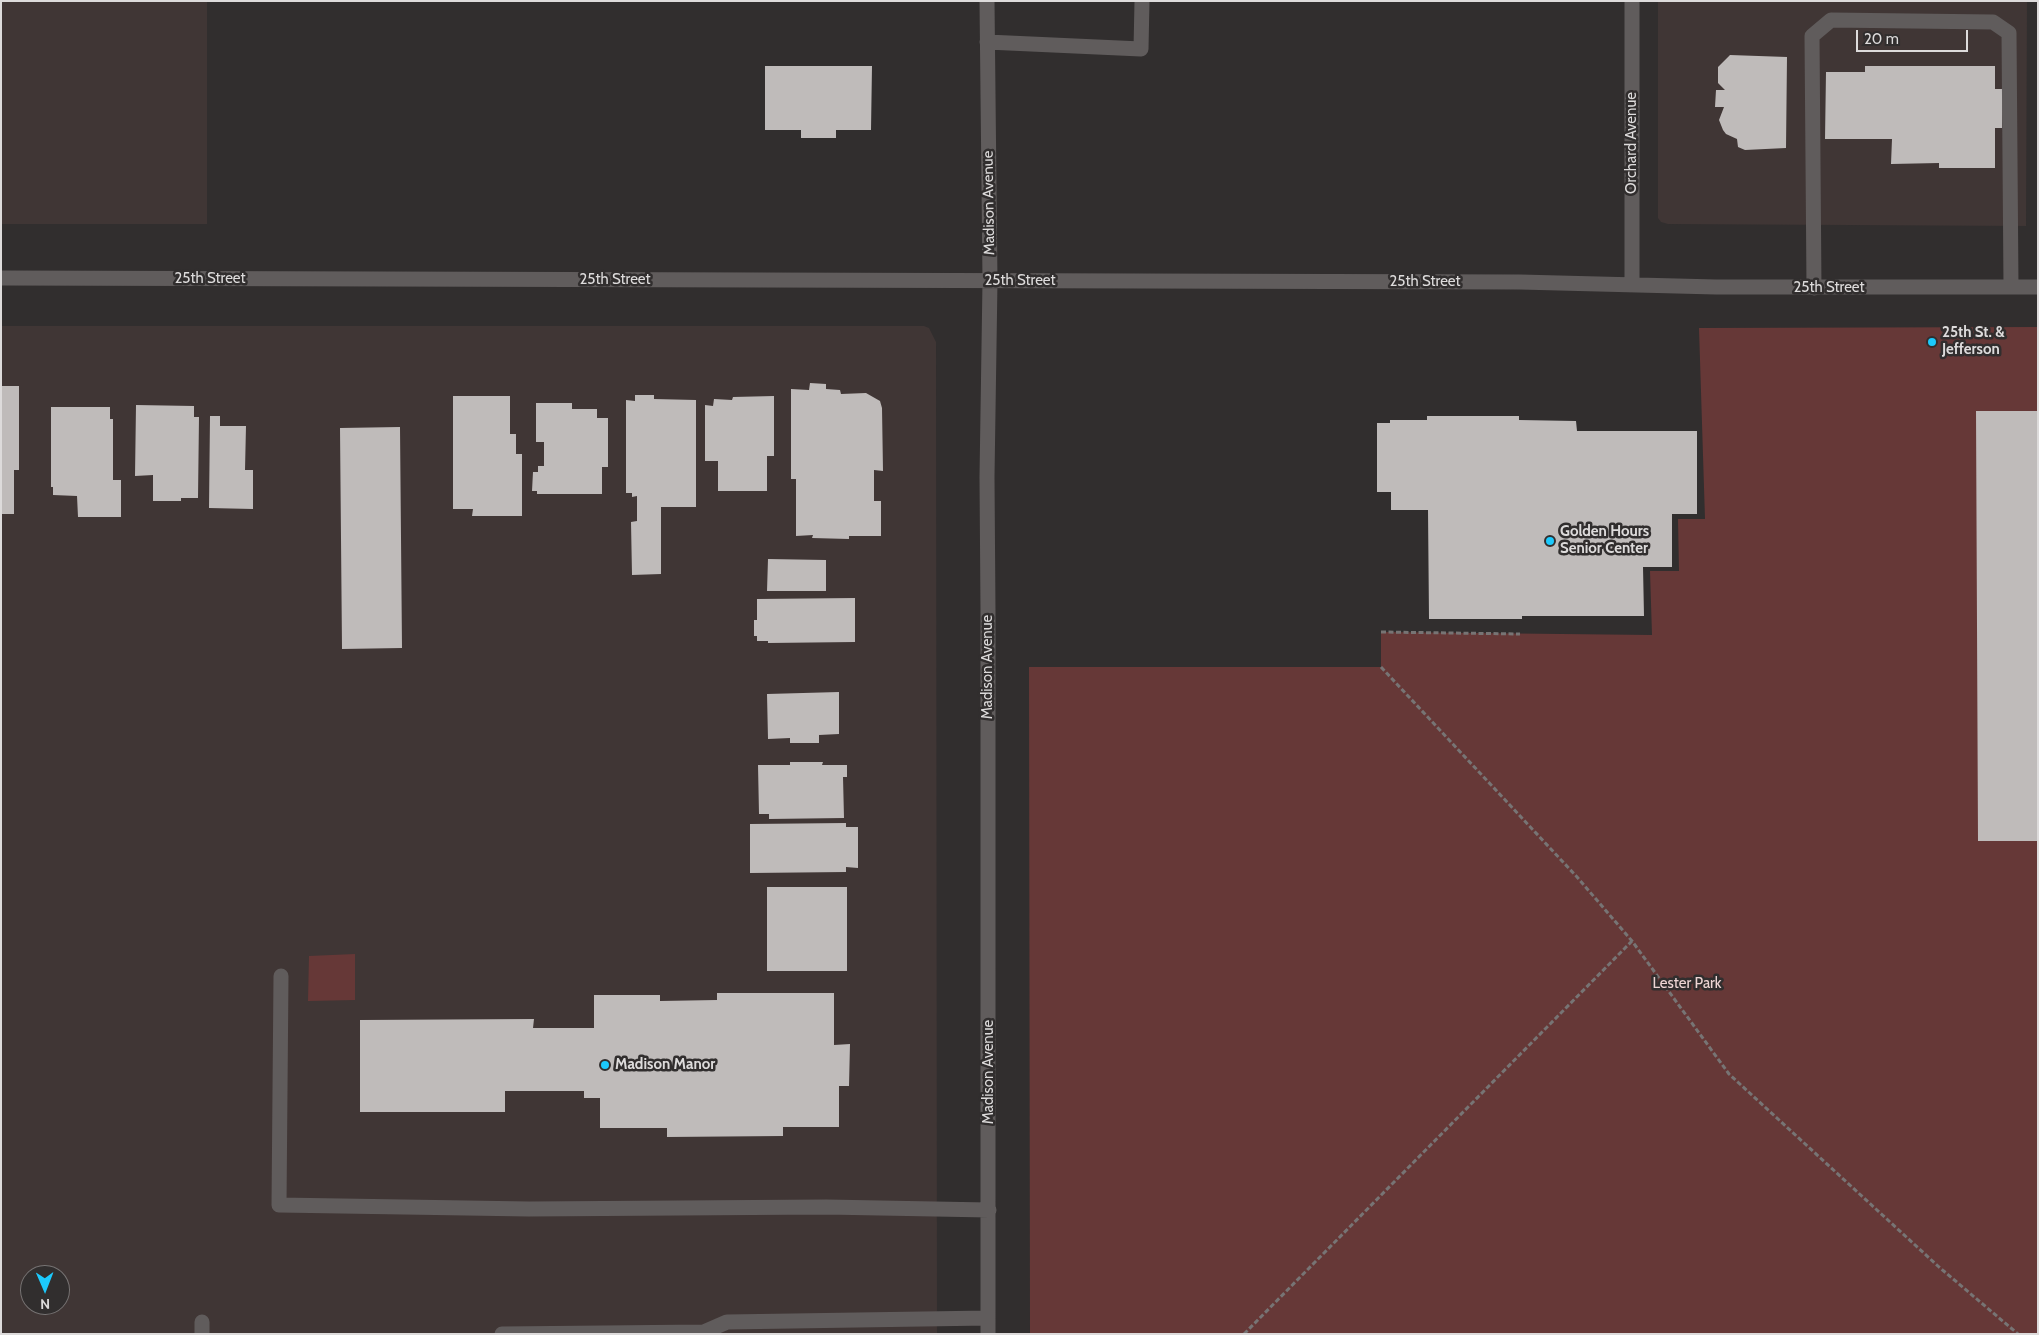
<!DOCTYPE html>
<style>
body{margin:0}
#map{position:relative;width:2039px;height:1335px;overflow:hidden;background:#312e2e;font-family:Cabin,sans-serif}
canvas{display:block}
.frame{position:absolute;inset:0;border:2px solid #dddbdb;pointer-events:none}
.north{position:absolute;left:20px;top:1265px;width:50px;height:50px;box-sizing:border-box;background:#312e2e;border:1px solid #767373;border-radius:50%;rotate:179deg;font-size:14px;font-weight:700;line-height:20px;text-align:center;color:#dddbdb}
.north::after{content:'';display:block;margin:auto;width:18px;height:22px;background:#1cc9fc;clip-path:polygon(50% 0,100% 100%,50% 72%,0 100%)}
.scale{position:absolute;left:1856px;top:30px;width:112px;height:22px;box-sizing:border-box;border:2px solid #dddbdb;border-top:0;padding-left:6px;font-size:15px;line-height:18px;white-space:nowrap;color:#dddbdb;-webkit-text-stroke:4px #312e2e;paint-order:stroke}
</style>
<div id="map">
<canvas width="2039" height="1335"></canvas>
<div class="frame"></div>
<div class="north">N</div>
<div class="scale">20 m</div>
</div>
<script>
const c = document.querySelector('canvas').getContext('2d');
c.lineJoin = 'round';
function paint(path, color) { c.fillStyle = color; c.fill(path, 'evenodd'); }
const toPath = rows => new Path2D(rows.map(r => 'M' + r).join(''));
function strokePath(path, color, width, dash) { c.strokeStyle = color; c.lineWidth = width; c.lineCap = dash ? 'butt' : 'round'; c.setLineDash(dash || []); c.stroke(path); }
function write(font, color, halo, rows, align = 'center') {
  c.font = font + ' Cabin,sans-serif'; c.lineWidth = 5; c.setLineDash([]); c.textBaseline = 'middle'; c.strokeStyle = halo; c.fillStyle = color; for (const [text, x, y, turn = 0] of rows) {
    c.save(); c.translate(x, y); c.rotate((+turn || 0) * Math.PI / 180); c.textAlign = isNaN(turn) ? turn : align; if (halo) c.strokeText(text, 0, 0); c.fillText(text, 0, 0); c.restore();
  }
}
paint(toPath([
 [1,1,207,1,207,224,1,224],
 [1658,1,2027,1,2026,226,1668,224,1661,222,1658,218],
 [1,326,924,326,929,328,936,342,937,1334,1,1334],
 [30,1275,60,1275,60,1305,30,1305]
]), '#403635');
paint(toPath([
 [2038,327,2038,1334,1030,1334,1029,667,1381,667,1381,632,1652,635,1650,571,1679,571,1678,519,1705,519,1699,328],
 [355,954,355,1000,308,1001,309,956]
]), '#663837');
paint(toPath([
 [1730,55,1787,57,1786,148,1745,150,1738,147,1737,139,1726,134,1723,130,1719,120,1724,107,1715,107,1716,90,1725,90,1718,83,1718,67],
 [765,66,872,66,871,130,836,130,836,138,801,138,801,130,765,130],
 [1865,66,1995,66,1995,89,2003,89,2002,128,1995,128,1995,168,1939,168,1939,163,1891,164,1892,139,1825,139,1826,72,1865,72],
 [810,383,826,384,826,389,840,390,841,394,866,393,880,401,882,408,883,471,874,470,874,501,881,501,881,536,849,536,849,539,812,538,813,535,796,536,796,479,791,479,791,389,809,390],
 [1,386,19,386,19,470,14,470,14,514,1,514],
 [635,395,654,395,654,399,696,400,696,507,661,507,661,574,632,575,631,522,637,521,637,496,632,497,632,493,626,493,626,400,635,401],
 [453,396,510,396,510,434,516,434,516,454,522,454,522,516,472,516,473,509,453,509],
 [774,396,774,456,767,456,767,491,718,491,718,461,705,461,705,405,713,406,714,399,732,400,733,397],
 [536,403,572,403,572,409,597,409,597,418,608,418,608,467,602,467,602,494,537,494,537,491,532,491,533,472,538,472,538,466,544,466,544,442,536,442],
 [136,405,194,406,194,417,199,417,198,498,181,498,181,501,153,501,153,475,135,476],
 [51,407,110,407,110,419,113,419,113,480,121,480,121,517,78,517,77,496,53,495,53,487,51,487],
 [1976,411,2038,411,2038,841,1978,841],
 [210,416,220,416,220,426,246,426,245,470,253,470,253,509,209,508],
 [1427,416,1519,416,1519,420,1576,421,1577,431,1697,431,1697,514,1672,514,1672,567,1643,567,1644,616,1522,616,1522,619,1429,619,1428,510,1391,510,1391,492,1377,492,1377,423,1390,423,1390,420,1427,420],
 [400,427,402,648,342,649,340,428],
 [768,559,826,560,826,591,767,591],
 [855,598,855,642,768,643,768,641,757,641,757,636,754,636,754,620,757,620,757,599],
 [839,692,839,734,819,735,819,743,790,743,790,738,768,739,767,694],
 [790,762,823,762,822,765,847,765,847,777,843,777,844,818,769,819,769,814,759,814,758,765,790,765],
 [846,823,846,827,858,827,858,868,846,867,846,872,750,873,750,824],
 [767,887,847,887,847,971,767,971],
 [717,993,834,993,834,1045,850,1044,849,1086,839,1086,839,1127,783,1127,783,1136,667,1137,667,1128,600,1128,600,1098,584,1098,584,1091,505,1091,505,1112,360,1112,360,1020,534,1019,533,1028,594,1028,594,995,660,995,660,1001,717,1000]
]), '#bfbbba');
strokePath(toPath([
 [1381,632,1520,634],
 [1381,667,1577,877,1632,941,1729,1074,1939,1267,2018,1334],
 [1244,1334,1632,941]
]), '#777474', 3, [5, 2.5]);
strokePath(toPath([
 [987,1,990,281,987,477,988,612,988,1334],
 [987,42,1141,49,1142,1],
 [1,278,1520,282,1716,287,2038,287],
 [1632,285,1632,1],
 [1814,288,1812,36,1831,20,1993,22,2009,33,2011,287],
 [281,976,279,1205,529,1209,826,1207,989,1210],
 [704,1332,727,1322,988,1318],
 [202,1334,202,1322],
 [502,1334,704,1332,704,1334]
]), '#605c5c', 15);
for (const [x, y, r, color] of [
 [1932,342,5,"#1cc9fc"],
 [1550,541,5,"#1cc9fc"],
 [605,1065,5,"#1cc9fc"]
]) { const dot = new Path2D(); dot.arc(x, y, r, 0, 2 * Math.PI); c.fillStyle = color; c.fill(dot); strokePath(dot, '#312e2e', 2); }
write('15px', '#dddbdb', '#312e2e', [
 ["Orchard Avenue",1632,143,-90],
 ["Madison Avenue",989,203,-91],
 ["25th Street",210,279],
 ["25th Street",615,280],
 ["25th Street",1020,281],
 ["25th Street",1425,282],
 ["25th Street",1829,288],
 ["Madison Avenue",988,667,-90],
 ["Madison Avenue",989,1072,-90]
]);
write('bold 15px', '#dddbdb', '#312e2e', [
 ["25th St. &",1942,333],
 ["Jefferson",1942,350],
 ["Golden Hours",1560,532],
 ["Senior Center",1560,549],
 ["Madison Manor",615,1065]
], 'left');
write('15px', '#eed5d4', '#312e2e', [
 ["Lester Park",1687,984]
]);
</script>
